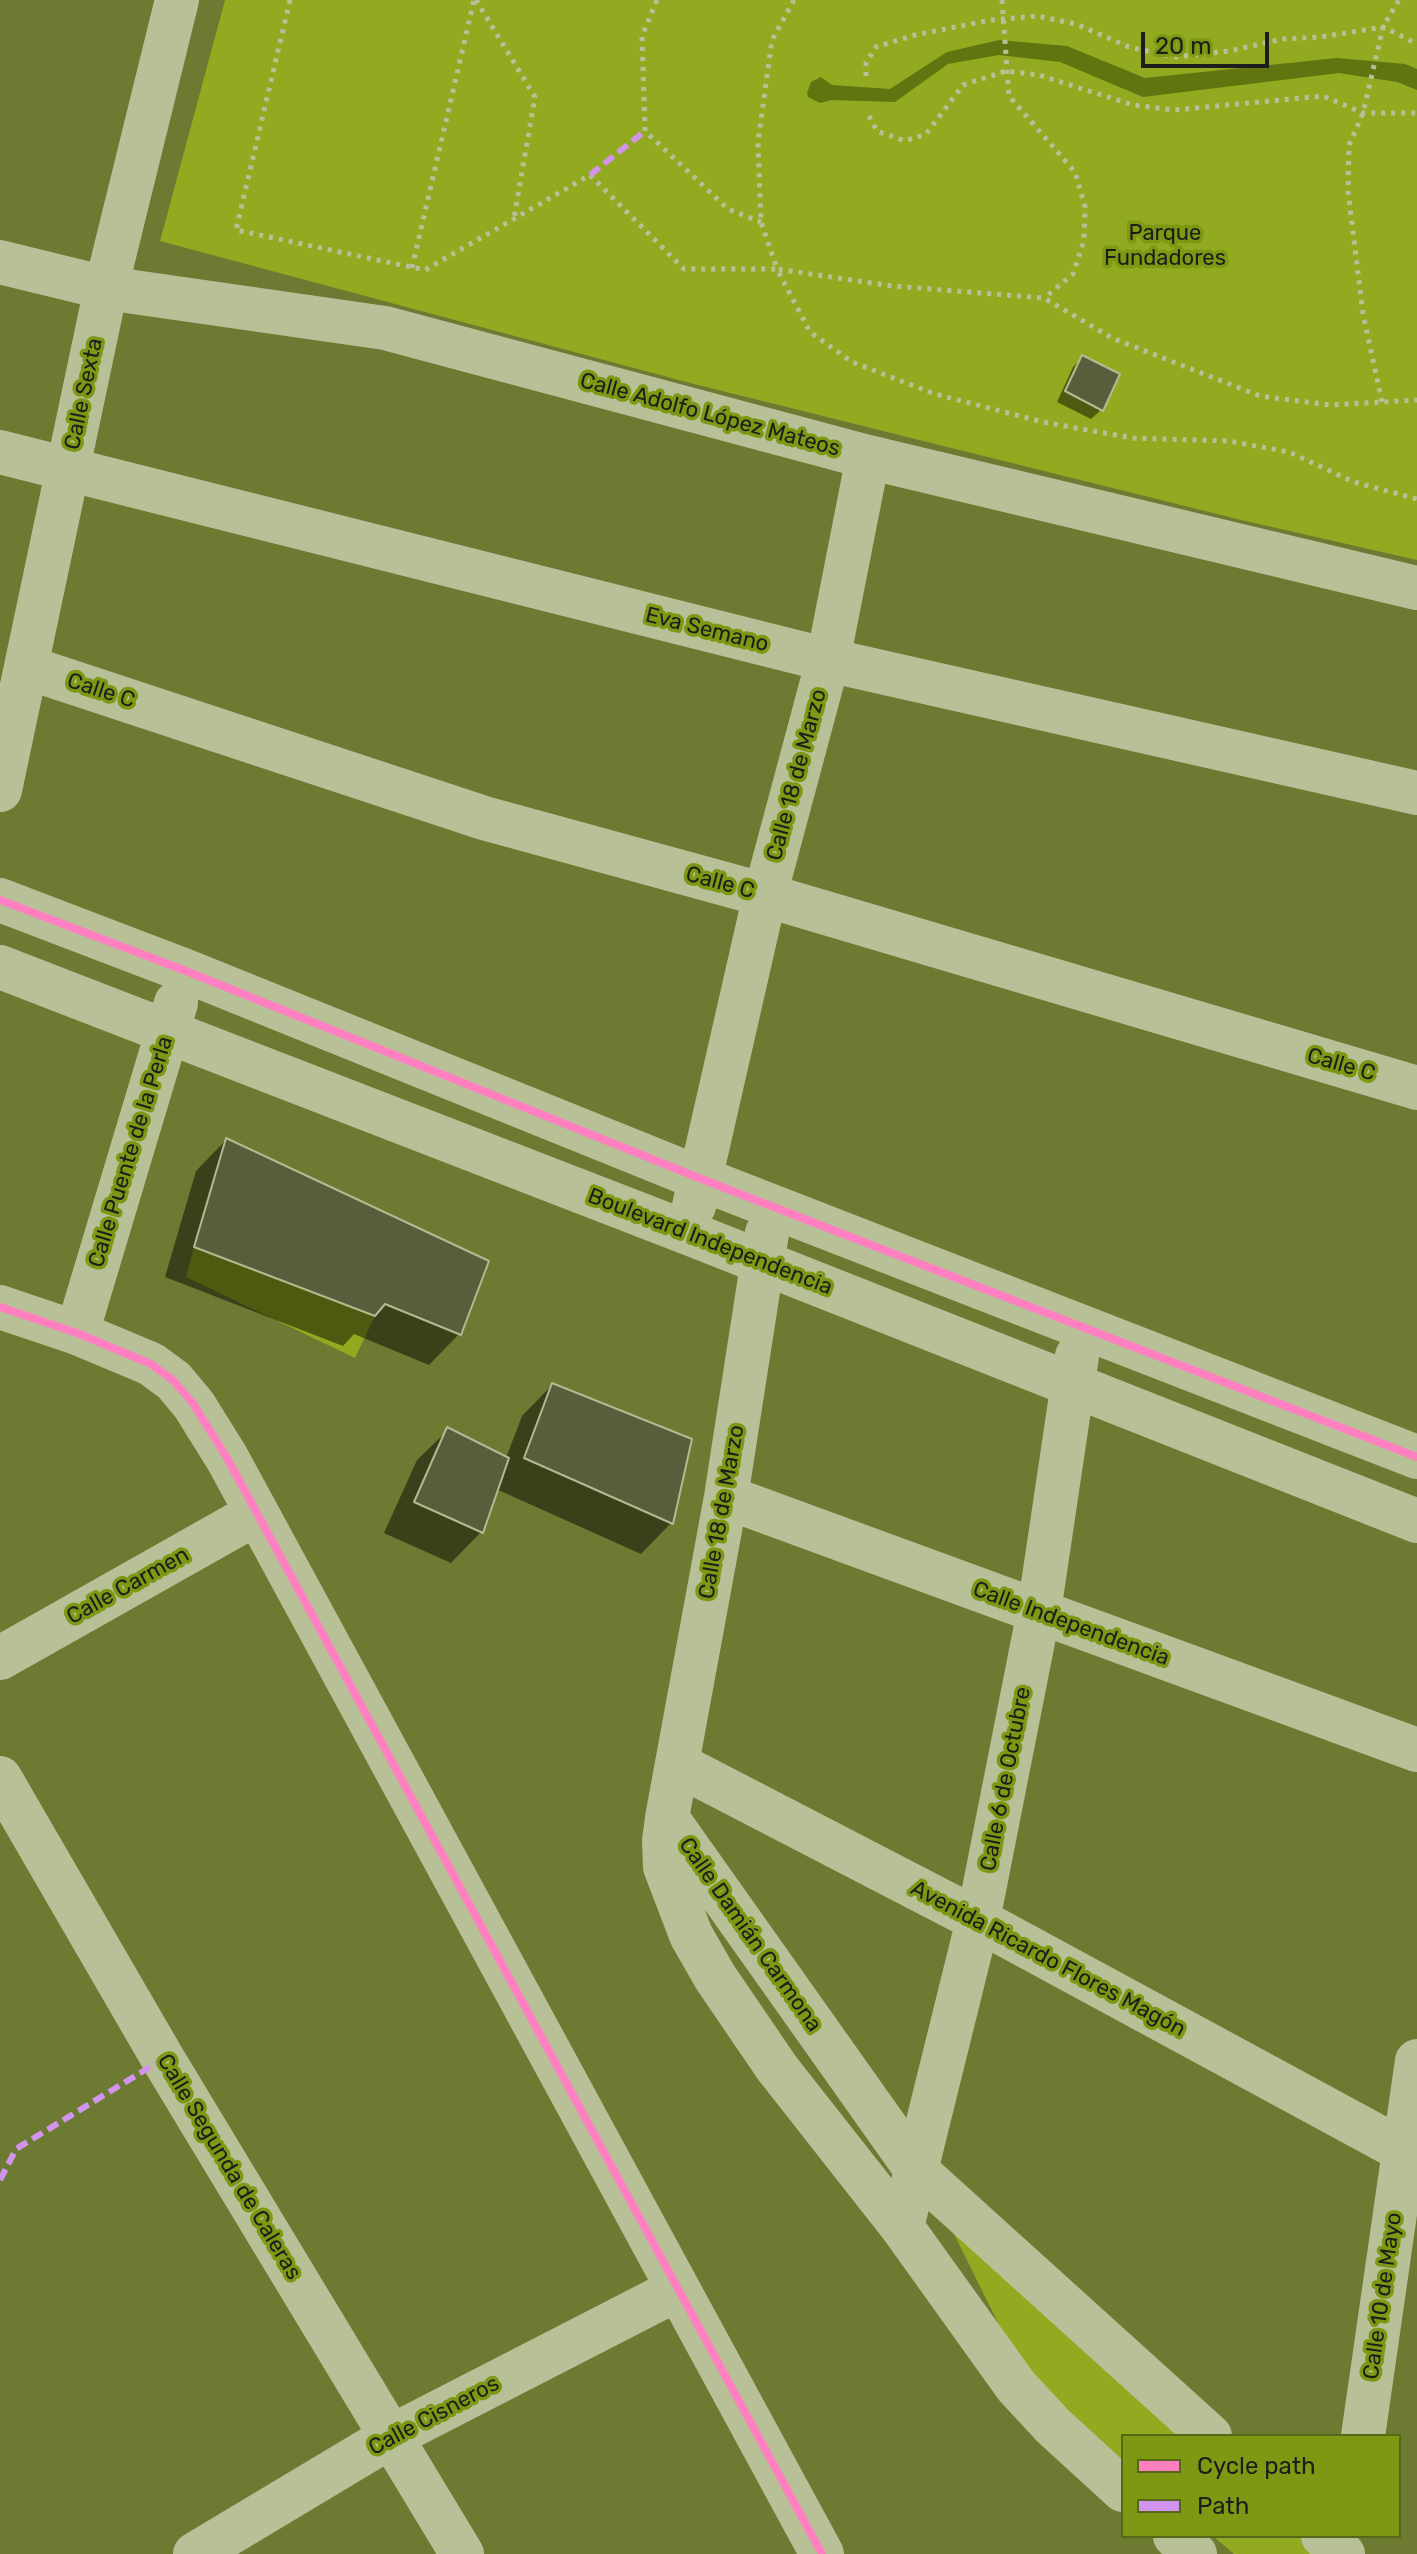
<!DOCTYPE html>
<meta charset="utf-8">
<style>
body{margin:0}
#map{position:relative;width:1417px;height:2554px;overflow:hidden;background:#6c7a32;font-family:Rubik,sans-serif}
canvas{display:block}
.legend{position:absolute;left:1121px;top:2434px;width:280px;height:104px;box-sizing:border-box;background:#7e9814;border:2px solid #576718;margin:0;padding:10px 14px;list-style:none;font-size:24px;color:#1d1d1d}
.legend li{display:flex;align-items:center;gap:16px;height:40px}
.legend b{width:40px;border:2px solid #576718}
.scale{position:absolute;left:1141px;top:32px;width:128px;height:36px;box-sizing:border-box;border:4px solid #1d1d1d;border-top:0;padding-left:10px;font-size:24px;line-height:28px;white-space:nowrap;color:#1d1d1d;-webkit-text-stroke:6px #7e9814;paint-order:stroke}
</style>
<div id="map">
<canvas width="1417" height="2554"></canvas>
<ul class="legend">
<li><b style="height:10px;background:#ff80c0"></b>Cycle path</li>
<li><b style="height:10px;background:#d193ec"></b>Path</li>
</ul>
<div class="scale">20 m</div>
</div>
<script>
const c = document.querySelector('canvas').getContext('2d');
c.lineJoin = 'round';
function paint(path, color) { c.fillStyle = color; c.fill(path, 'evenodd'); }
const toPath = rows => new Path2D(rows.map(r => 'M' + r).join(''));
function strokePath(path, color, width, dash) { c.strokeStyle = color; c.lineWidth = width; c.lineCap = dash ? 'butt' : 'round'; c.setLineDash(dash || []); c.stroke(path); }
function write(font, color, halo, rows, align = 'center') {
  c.font = font + ' Rubik,sans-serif'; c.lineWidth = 7; c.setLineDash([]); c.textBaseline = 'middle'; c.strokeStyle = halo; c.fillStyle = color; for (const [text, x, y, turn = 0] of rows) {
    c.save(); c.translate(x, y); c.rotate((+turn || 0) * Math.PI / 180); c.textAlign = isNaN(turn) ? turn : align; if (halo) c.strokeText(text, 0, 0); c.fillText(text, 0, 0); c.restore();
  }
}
paint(toPath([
 [225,0,1417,0,1417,560,1237,519,690,383,160,241],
 [194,1247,375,1316,355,1358,186,1277],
 [950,2226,1193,2436,1123,2436,1123,2460,1025,2377],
 [1213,2536,1309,2536,1319,2554,1234,2554]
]), '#91aa1f');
paint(toPath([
 [999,40,1067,46,1145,78,1337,58,1405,64,1417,69,1417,90,1397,82,1339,73,1143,97,1060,62,999,55,948,64,895,102,832,100,820,103,808,97,807,93,811,82,821,77,832,85,890,89,947,52]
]), '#607510');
paint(toPath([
 [1083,357,1101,410,1091,419,1057,402,1073,367],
 [226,1140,459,1334,429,1365,354,1334,343,1346,165,1277,196,1171],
 [552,1385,671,1523,641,1554,496,1489,481,1532,451,1563,384,1533,417,1460,448,1430,506,1458,522,1416]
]), '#0007');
const building = toPath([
 [1082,355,1120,374,1103,411,1065,391,1082,355],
 [226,1138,489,1261,461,1335,385,1304,375,1316,194,1247,226,1138],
 [552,1383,692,1439,673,1524,524,1458,552,1383],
 [447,1427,509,1458,483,1533,414,1502,447,1427]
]);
paint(building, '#575e3c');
strokePath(building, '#b2ba91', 2);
strokePath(toPath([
 [290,0,236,230,425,270,590,175,684,269,777,269,810,332,852,362,935,394,1043,422,1132,438,1229,441,1289,452,1354,482,1417,499],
 [476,0,535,97,514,218],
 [657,0,642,36,645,131,728,209,761,222],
 [794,0,772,40,758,142,761,222,777,269,892,286,1044,298,1112,338,1260,396,1330,405,1417,400],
 [1002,0,1009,96,1075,172,1085,207,1084,240,1073,274,1044,298],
 [866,76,866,63,876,47,915,35,991,20,1037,16,1076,24,1129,47,1174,57,1229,51,1283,39,1321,37,1383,27,1417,44],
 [869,116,877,131,905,141,926,134,963,85,1006,71,1039,75,1133,105,1174,110,1323,96,1363,113,1417,113],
 [412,268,474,0],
 [1382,402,1363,314,1348,191,1349,145,1363,113,1383,27,1399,0]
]), '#b8c098', 5, [4, 6]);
strokePath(toPath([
 [0,262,106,288,385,328,868,457,1417,588],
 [0,452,828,660,1417,793],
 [26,667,484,818,765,895,1417,1088],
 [0,790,106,288,177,0],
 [0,900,186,971,699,1178,1417,1457],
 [0,967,688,1233,1417,1521],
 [694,1206,765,895,828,660,868,457],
 [767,1233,726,1497,667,1818,664,1841,665,1867,691,1935,715,1977,777,2068,902,2227,1016,2386,1053,2426,1123,2490],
 [0,1307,77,1333,151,1364,174,1381,194,1405,227,1458,822,2554],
 [77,1333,176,1003],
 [726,1497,1417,1750],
 [0,1658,257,1513],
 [677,1764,978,1920,1417,2158],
 [0,1778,163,2059,462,2554],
 [667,1818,917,2171,1210,2436],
 [902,2227,978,1920,1039,1611,1077,1356],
 [1363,2436,1417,2061],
 [1175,2536,1195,2554],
 [1323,2536,1343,2554],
 [195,2554,392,2436,678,2289]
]), '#b8c098', 44);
strokePath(toPath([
 [590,175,645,131],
 [0,2180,16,2149,163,2059]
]), '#d193ec', 6, [12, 6]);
strokePath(toPath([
 [0,900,186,971,699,1178,1417,1457],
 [0,1307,77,1333,151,1364,174,1381,194,1405,227,1458,822,2554]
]), '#ff80c0', 8);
write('22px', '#1c1d1a', '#7e9814', [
 ["Parque",1165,234],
 ["Fundadores",1165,259]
]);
write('22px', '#1d1d1d', '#7e9814', [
 ["Calle Sexta",84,394,-78],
 ["Calle Adolfo López Mateos",710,415,15],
 ["Eva Semano",707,630,14],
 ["Calle C",101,691,18],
 ["Calle 18 de Marzo",797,775,-75],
 ["Calle C",720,883,15],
 ["Calle C",1341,1065,16],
 ["Calle Puente de la Perla",131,1152,-73],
 ["Boulevard Independencia",710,1242,21],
 ["Calle 18 de Marzo",722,1512,-80],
 ["Calle Carmen",128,1586,-29],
 ["Calle Independencia",1071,1624,20],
 ["Calle 6 de Octubre",1006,1779,-79],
 ["Calle Damián Carmona",750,1935,55],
 ["Avenida Ricardo Flores Magón",1048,1959,28],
 ["Calle Segunda de Caleras",229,2167,59],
 ["Calle 10 de Mayo",1383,2296,-82],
 ["Calle Cisneros",434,2416,-28]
]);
</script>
